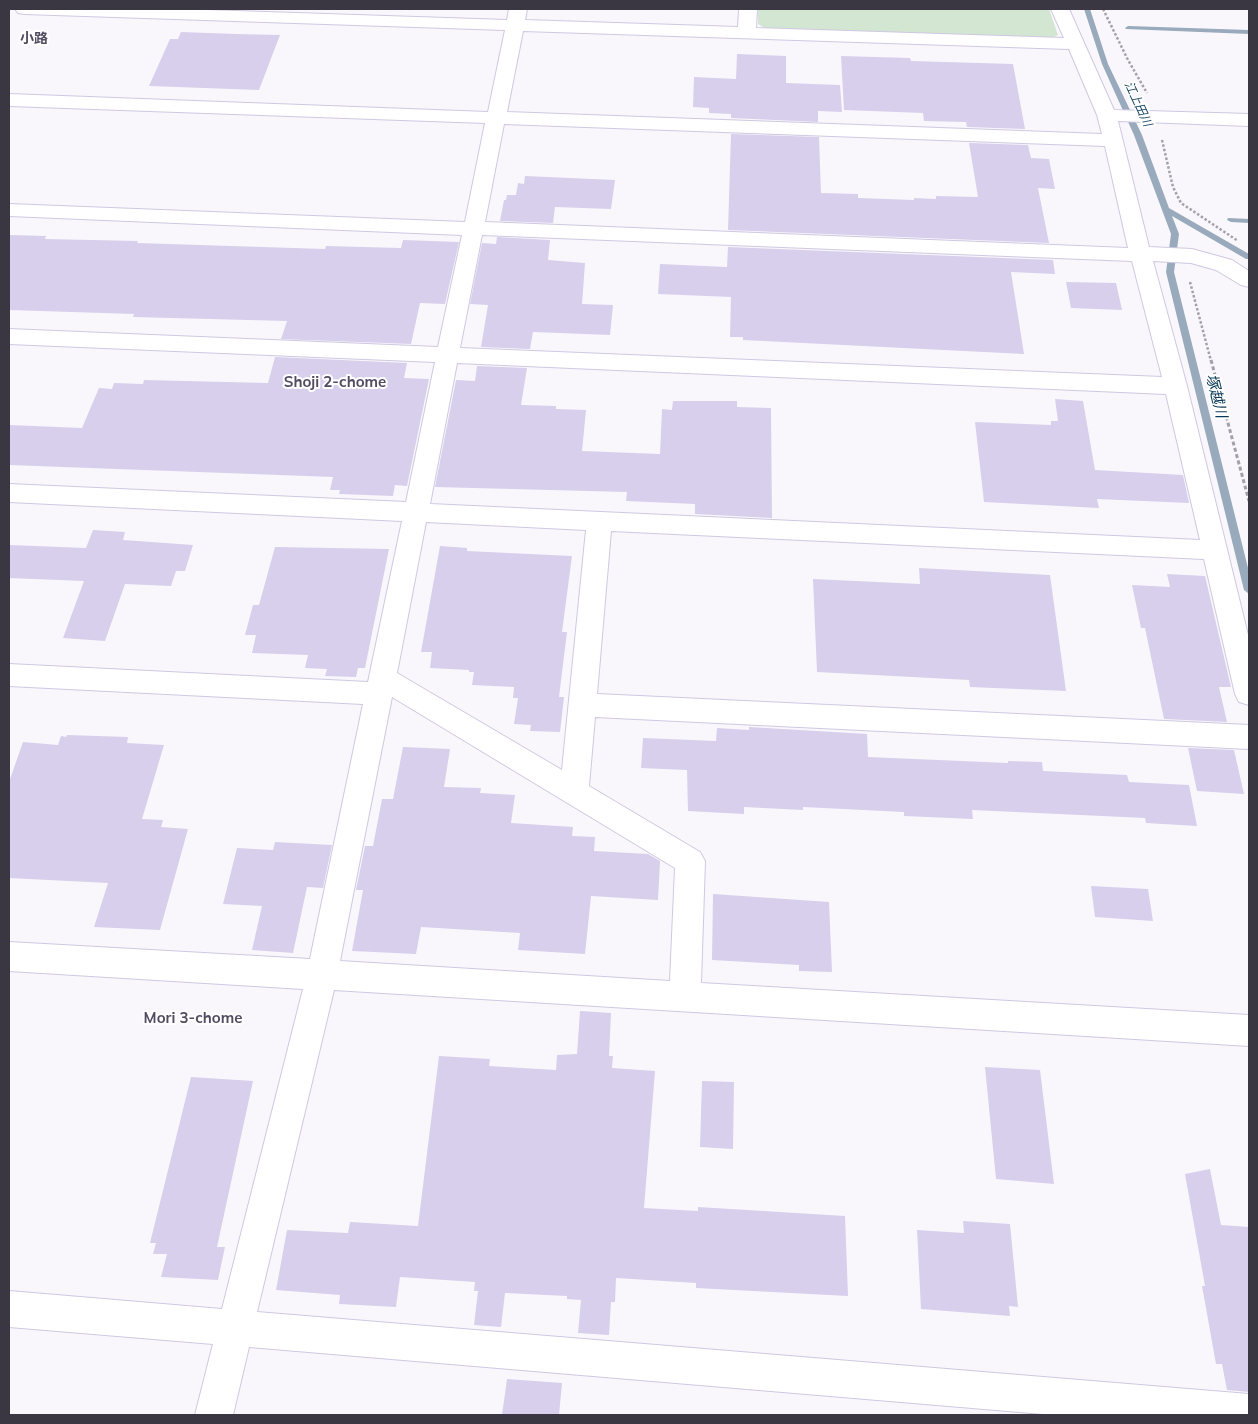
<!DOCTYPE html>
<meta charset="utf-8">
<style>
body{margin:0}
#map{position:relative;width:1258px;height:1424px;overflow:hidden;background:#f9f7fc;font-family:Mulish,sans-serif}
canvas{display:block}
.frame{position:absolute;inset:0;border:10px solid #3a3742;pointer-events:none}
</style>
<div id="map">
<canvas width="1258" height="1424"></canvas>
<div class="frame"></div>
</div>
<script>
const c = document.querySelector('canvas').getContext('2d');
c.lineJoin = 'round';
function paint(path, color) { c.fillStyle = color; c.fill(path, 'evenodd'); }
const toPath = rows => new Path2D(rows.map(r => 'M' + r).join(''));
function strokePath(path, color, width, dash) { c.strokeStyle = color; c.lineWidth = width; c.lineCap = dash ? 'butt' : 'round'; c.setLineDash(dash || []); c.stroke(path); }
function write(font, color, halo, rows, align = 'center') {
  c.font = font + ' Mulish,"Noto Sans JP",sans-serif'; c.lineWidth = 4; c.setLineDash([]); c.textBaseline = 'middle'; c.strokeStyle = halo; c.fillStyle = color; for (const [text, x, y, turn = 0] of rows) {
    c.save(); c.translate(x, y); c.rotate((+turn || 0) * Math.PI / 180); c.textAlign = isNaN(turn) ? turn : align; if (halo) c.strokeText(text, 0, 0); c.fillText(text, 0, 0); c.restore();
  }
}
paint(toPath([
 [758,9,1049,9,1058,35,1052,38,765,28,758,24]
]), '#d3e6d2');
paint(toPath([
 [1084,9,1090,9,1108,64,1142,135,1169,208,1249,254,1249,259,1246,259,1172,216,1179,234,1174,272,1249,572,1249,594,1244,590,1166,272,1171,234,1134,135,1102,64,1084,9],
 [1128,26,1249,30,1249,34,1126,29,1125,28,1128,26],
 [1228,218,1249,219,1249,223,1231,222,1227,220,1228,218]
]), '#98aabb');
paint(toPath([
 [181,32,236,34,280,35,259,90,149,86,170,39,178,39],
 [737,54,786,56,786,83,840,85,842,112,818,111,818,122,731,118,731,114,709,113,709,108,693,107,694,77,736,79],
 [841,56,910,58,911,61,1013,64,1025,129,967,127,966,122,924,121,923,113,844,110],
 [731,134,819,137,821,193,858,194,858,198,914,200,914,198,936,199,936,196,978,197,969,143,1028,145,1031,158,1049,159,1055,189,1038,188,1049,243,728,230],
 [525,176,615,180,611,209,555,207,553,223,500,221,504,200,506,200,507,195,516,195,518,183,524,184],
 [9,235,46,236,45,239,138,241,137,243,325,249,326,246,401,248,403,240,459,242,445,304,420,303,411,344,281,339,287,321,133,317,134,314,9,310],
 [497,237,550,240,548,260,585,263,582,304,613,305,610,335,533,332,530,349,481,347,488,305,470,304,482,243,496,244],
 [728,247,1053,260,1055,274,1011,272,1024,354,743,340,743,337,730,337,731,297,658,294,660,264,727,267],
 [1066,282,1116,283,1122,310,1071,308],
 [275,357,407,363,404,378,429,379,407,486,395,485,393,496,339,494,340,490,330,490,333,477,9,465,9,425,82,428,99,388,112,389,114,383,143,384,144,380,268,383],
 [477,366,527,368,521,405,556,406,556,409,586,410,582,451,660,454,662,409,672,410,673,401,737,401,737,407,771,408,772,518,695,514,695,504,626,501,627,492,435,487,456,380,475,381],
 [1055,399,1083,401,1095,470,1183,475,1189,503,1097,499,1099,508,984,502,975,422,1051,425,1051,421,1058,421],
 [93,530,125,532,123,540,193,545,185,571,176,571,171,586,125,584,105,641,63,638,84,581,9,578,9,545,86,548],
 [440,546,467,548,467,551,572,556,562,632,567,632,559,697,564,697,560,732,530,731,531,725,514,724,518,698,513,698,514,687,472,685,474,672,469,672,469,670,430,668,432,652,421,652],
 [275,547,389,549,365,668,358,668,356,677,325,676,327,669,305,668,308,655,252,653,256,635,245,635,253,605,259,605],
 [919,568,1050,575,1066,691,970,687,969,680,817,672,813,579,920,584],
 [1167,574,1205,576,1231,687,1219,687,1227,722,1164,719,1145,628,1141,628,1132,585,1170,587],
 [749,727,867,734,868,757,1008,763,1008,761,1042,762,1043,771,1127,775,1129,782,1189,785,1197,826,1146,823,1145,818,972,810,973,819,904,816,904,812,803,807,803,810,744,807,744,814,688,811,687,770,641,768,643,738,716,741,717,728,749,730],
 [67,735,128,737,127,743,164,745,142,819,163,820,161,827,188,829,160,930,94,927,108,883,9,878,9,782,23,742,58,745,61,736,66,737],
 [403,747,450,749,444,787,481,788,480,793,515,795,511,823,573,827,572,836,595,837,594,851,648,854,660,861,658,900,591,896,585,954,518,950,520,933,421,927,416,954,352,951,363,890,356,890,365,846,373,846,382,799,393,799],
 [1188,748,1234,750,1244,794,1197,791],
 [275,842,332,845,323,888,307,887,293,953,252,950,262,906,223,904,237,848,273,850],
 [1091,886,1148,889,1153,921,1095,917],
 [713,894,829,902,832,972,799,971,799,965,712,960],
 [580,1011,611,1013,609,1056,613,1056,612,1068,655,1071,644,1208,698,1211,698,1207,845,1216,848,1296,696,1288,696,1283,616,1278,615,1302,611,1302,609,1335,578,1333,581,1300,567,1299,567,1296,505,1293,501,1327,474,1325,478,1291,474,1291,475,1282,400,1277,396,1307,339,1304,340,1295,276,1290,287,1230,348,1233,350,1222,418,1226,439,1056,490,1059,489,1066,556,1070,557,1055,577,1054],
 [985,1067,1040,1070,1054,1184,996,1179],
 [191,1077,253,1081,217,1247,225,1247,218,1280,161,1277,167,1254,153,1254,156,1243,150,1243],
 [702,1081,734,1082,733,1149,700,1147],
 [1210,1169,1221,1225,1249,1227,1249,1392,1227,1390,1222,1364,1216,1364,1202,1286,1205,1286,1185,1174],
 [963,1221,1010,1224,1018,1307,1009,1306,1010,1316,921,1309,917,1230,964,1233],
 [507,1379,562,1383,559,1415,502,1415]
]), '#d8cfec');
const street = toPath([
 [15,9,176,9,507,20,509,9,527,9,525,20,738,27,739,9,757,9,756,28,1064,38,1051,9,1069,9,1114,110,1249,114,1249,126,1118,121,1149,247,1192,249,1232,260,1249,271,1249,287,1241,285,1216,270,1191,263,1153,261,1187,386,1249,639,1249,705,1239,702,1235,694,1204,559,611,531,597,694,1249,725,1249,749,595,717,589,786,700,852,705,861,701,983,1249,1015,1249,1046,334,990,257,1312,1249,1394,1249,1415,1055,1415,249,1347,233,1415,195,1415,213,1344,9,1327,9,1291,222,1309,303,989,9,971,9,942,310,959,363,704,9,686,9,664,368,682,402,521,9,502,9,484,406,502,435,362,9,344,9,329,438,347,462,235,9,216,9,204,465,222,485,123,9,106,9,94,488,112,505,30,24,14,18,13,15,9],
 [523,31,1069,49,1097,115,1102,134,507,112,523,31],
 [504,124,1105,146,1128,248,485,222,504,124],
 [482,235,1132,261,1162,377,460,348,482,235],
 [457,363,1166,394,1200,540,430,504,457,363],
 [426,522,586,530,562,770,397,673,426,522],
 [392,697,675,868,670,981,340,961,392,697]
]);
strokePath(street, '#cfc8e1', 2);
strokePath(toPath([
 [1103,9,1128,60,1147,93],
 [1162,140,1173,187,1181,203,1238,241],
 [1190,282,1211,361]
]), '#a4a1a9', 2.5, [2.5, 2]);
strokePath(toPath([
 [1211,360,1249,501]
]), '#a4a1a9', 3, [4, 2.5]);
paint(street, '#fff');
write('italic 12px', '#0a3a57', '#fff', [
 ["江上田川",1138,104,65]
]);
write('bold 14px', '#524b61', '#fff', [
 ["小路",34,39]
]);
write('bold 15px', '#524b61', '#fff', [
 ["Shoji 2-chome",335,382],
 ["Mori 3-chome",193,1018]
]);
write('italic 15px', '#0a3a57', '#fff', [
 ["塚越川",1216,396,76]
]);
</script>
